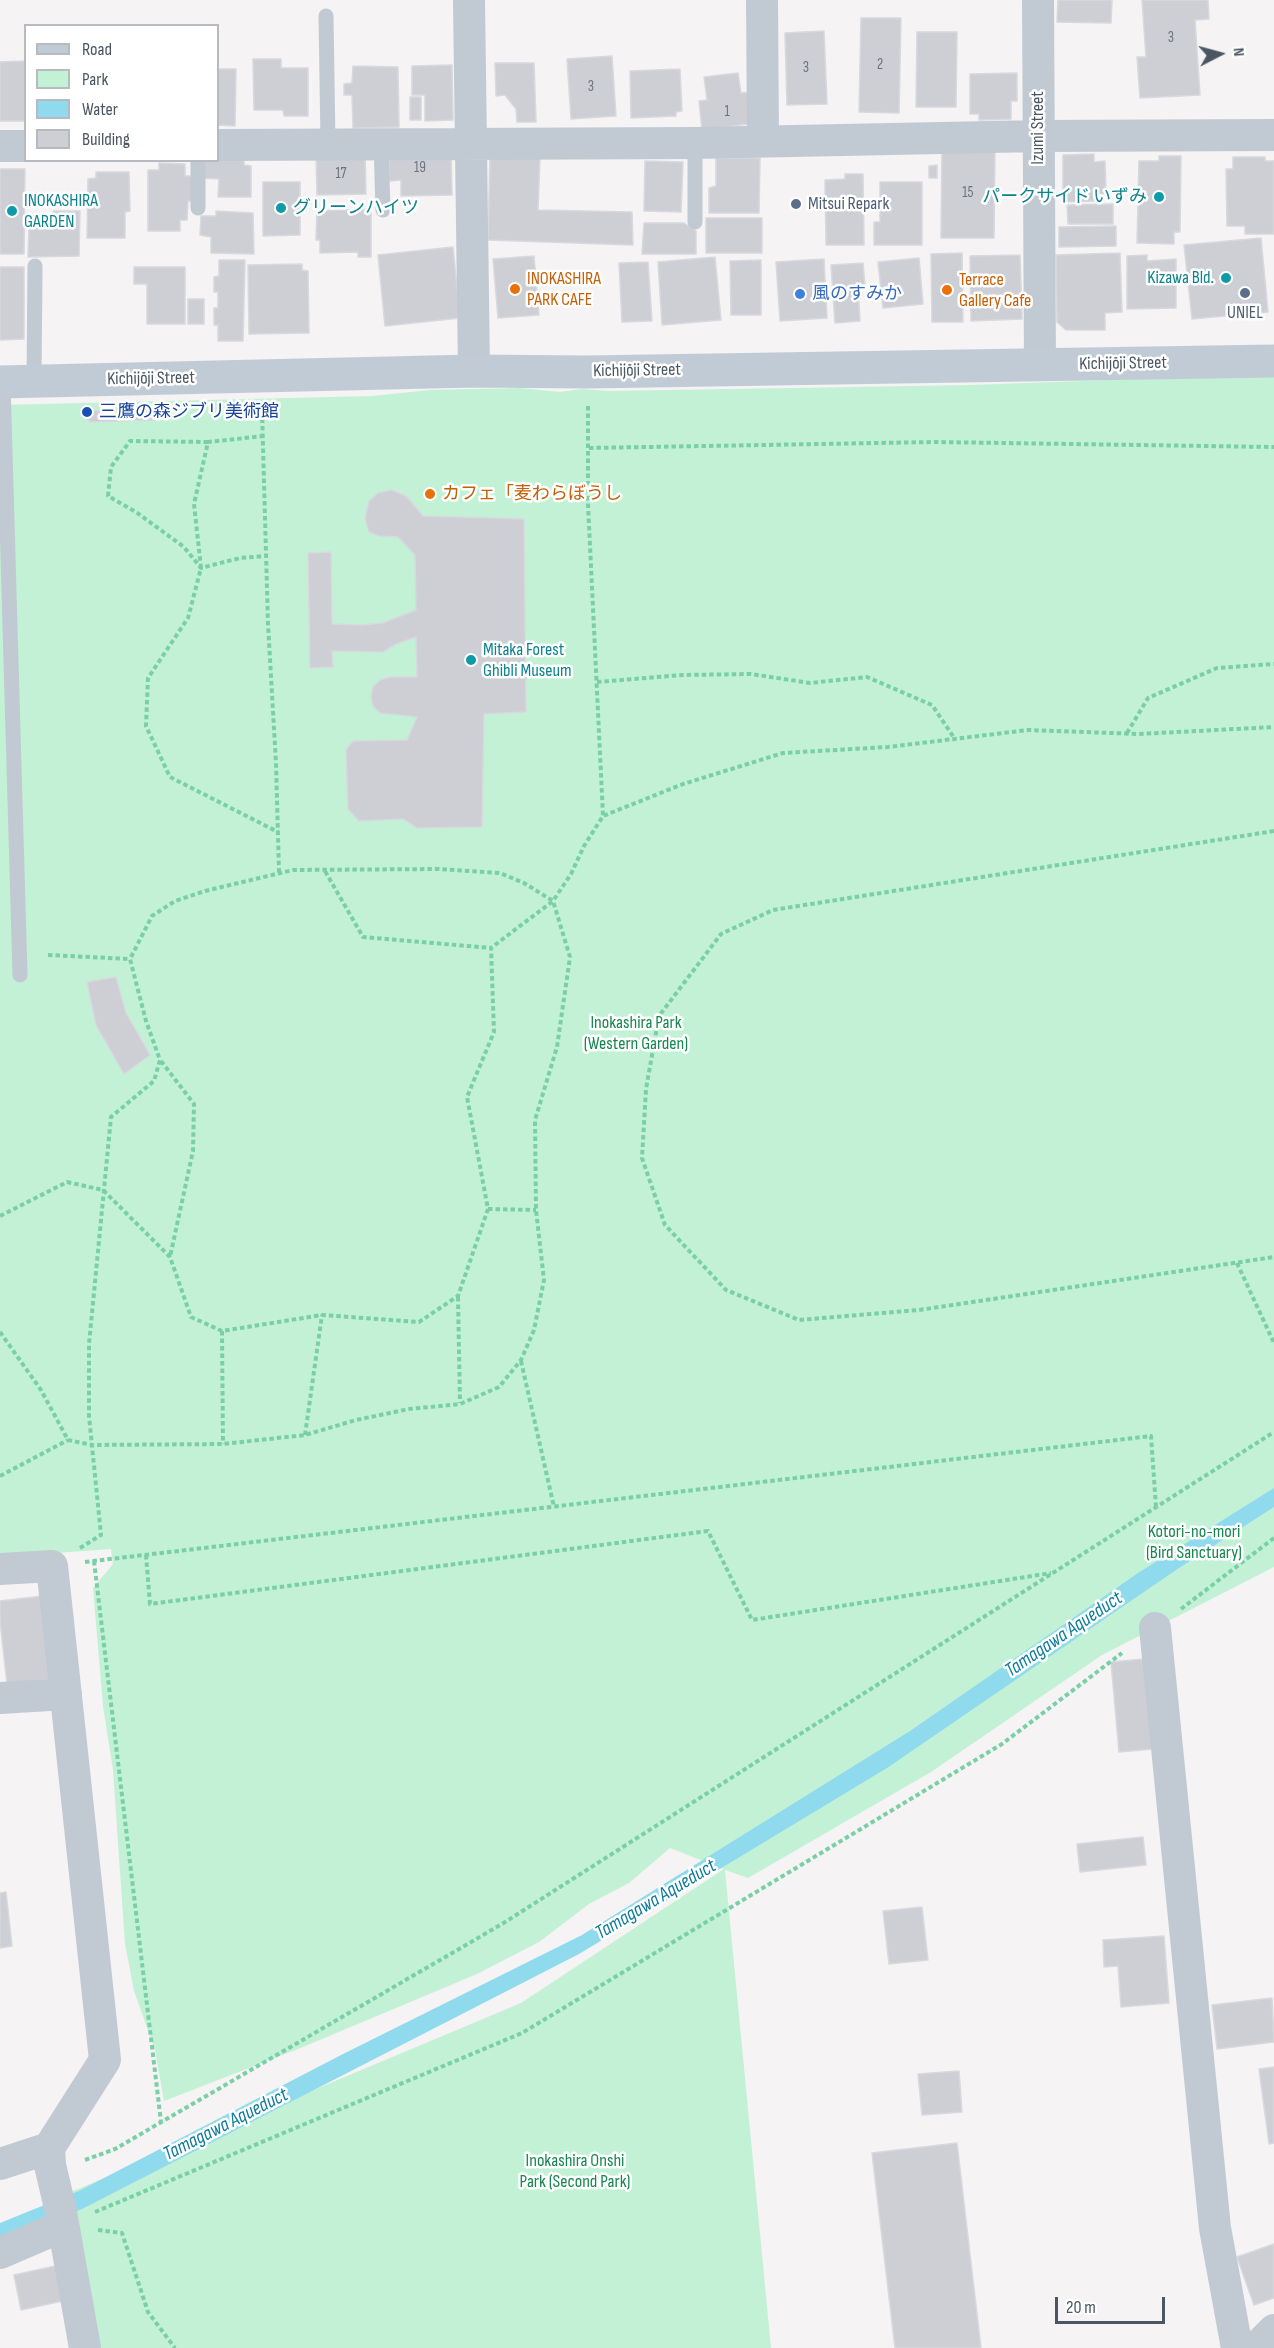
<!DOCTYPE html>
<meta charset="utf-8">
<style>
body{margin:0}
#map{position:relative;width:1274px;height:2348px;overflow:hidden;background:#f5f3f3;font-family:"Sofia Sans Condensed",sans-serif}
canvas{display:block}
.legend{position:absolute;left:24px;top:24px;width:195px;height:138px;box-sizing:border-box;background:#fff;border:2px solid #b7bbc0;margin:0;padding:8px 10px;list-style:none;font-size:18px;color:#4a5661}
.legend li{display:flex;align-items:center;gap:12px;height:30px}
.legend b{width:30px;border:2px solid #b7bbc0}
.north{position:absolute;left:1190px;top:24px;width:60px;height:60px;-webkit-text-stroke:4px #fff;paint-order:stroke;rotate:84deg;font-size:16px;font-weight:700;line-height:24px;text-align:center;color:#4a5661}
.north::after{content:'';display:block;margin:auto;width:21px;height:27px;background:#4a5661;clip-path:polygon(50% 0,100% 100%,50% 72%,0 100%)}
.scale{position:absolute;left:1055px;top:2297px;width:110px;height:27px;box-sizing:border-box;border:3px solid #4a5661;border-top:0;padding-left:8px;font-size:18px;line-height:21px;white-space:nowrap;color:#4a5661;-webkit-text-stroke:4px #fff;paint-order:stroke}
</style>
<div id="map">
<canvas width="1274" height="2348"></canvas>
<ul class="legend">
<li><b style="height:8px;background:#c1cbd6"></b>Road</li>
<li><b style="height:16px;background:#c3f1d5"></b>Park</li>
<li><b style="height:16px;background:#90daee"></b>Water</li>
<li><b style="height:16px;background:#cdcfd5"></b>Building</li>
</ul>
<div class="north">N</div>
<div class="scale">20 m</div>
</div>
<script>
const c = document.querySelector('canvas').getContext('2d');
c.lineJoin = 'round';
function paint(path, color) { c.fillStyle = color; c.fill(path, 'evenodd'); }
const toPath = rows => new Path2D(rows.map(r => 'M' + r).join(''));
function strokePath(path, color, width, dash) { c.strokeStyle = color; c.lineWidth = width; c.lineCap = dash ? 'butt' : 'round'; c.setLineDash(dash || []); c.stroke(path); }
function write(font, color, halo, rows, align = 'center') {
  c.font = font + ' "Sofia Sans Condensed","Noto Sans JP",sans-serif'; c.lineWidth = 5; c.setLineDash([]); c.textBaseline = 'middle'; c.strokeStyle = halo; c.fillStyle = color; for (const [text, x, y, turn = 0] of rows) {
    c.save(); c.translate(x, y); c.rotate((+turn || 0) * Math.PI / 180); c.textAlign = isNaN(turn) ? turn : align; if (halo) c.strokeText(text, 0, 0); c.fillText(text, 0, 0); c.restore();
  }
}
paint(toPath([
 [1274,374,1274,1567,1102,1655,931,1772,748,1878,725,1870,771,2348,98,2348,66,2194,521,2003,724,1869,670,1848,629,1883,589,1904,539,1942,477,1974,303,2047,164,2101,155,2050,134,1991,125,1944,113,1770,103,1706,93,1588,113,1564,111,1549,0,1557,0,405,372,396,430,390,520,388,560,392,582,389,609,391,972,385]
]), '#c3f1d5');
paint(toPath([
 [1274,1488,1274,1507,1176,1570,887,1768,579,1954,82,2209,0,2244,0,2223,79,2191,345,2053,582,1935,910,1731,1138,1573]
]), '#90daee');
const building = toPath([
 [1058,0,1112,0,1111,23,1057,22,1058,0],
 [1142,0,1208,0,1209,19,1195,20,1200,95,1140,98,1137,57,1146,57,1142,0],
 [861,18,901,18,899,113,859,112,861,18],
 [824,31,827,104,787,105,785,33,824,31],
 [917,32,957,32,956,107,916,107,917,32],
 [612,56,616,116,571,119,567,59,612,56],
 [253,59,281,59,281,68,308,68,308,116,284,116,283,110,254,110,253,59],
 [26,61,26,121,0,121,0,62,26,61],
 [495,63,534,63,536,122,517,122,516,109,505,95,496,96,495,63],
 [452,65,453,120,425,121,425,95,412,95,412,66,452,65],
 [353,66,398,67,399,127,353,128,352,95,344,95,344,84,352,83,353,66],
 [218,69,236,69,235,126,218,125,218,69],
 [680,69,682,111,676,112,676,116,631,118,630,71,680,69],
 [738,73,741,93,752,92,755,123,702,130,699,101,707,100,704,77,738,73],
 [1017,73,1017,101,1011,101,1011,119,979,120,979,114,970,114,970,74,1017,73],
 [410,97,421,97,421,120,410,120,410,97],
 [942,147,995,147,994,238,941,238,942,147],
 [365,154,366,194,317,195,316,155,365,154],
 [451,154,452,195,401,196,401,180,389,181,389,156,451,154],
 [490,154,540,156,538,210,632,212,633,245,488,240,490,154],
 [1094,154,1094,162,1105,161,1106,194,1094,194,1094,201,1063,202,1063,155,1094,154],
 [1159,156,1181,156,1180,232,1174,232,1174,244,1137,243,1139,161,1159,161,1159,156],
 [244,157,244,165,251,166,251,197,218,197,219,179,200,178,201,160,244,157],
 [1233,157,1265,157,1265,161,1274,161,1274,234,1245,234,1245,226,1227,226,1226,169,1233,169,1233,157],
 [716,158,760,158,759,213,709,213,709,188,716,186,716,158],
 [645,161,683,162,681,212,644,211,645,161],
 [159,163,185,164,185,176,195,176,194,201,188,201,187,220,180,220,180,231,148,231,148,170,159,170,159,163],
 [937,165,937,178,929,178,929,166,937,165],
 [0,169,25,169,24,254,0,254,0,169],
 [96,172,129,172,130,211,125,212,125,238,87,238,88,179,96,178,96,172],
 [845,174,863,174,864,245,826,245,825,180,845,179,845,174],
 [263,182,300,182,300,235,263,236,263,182],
 [880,182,922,182,922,245,874,245,874,222,880,222,880,182],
 [1113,204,1113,224,1068,224,1067,205,1113,204],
 [371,209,371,257,358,257,358,252,320,253,320,240,316,240,317,211,371,209],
 [53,211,80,211,79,256,28,257,29,225,53,224,53,211],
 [216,211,253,213,254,254,211,253,211,237,200,235,201,216,216,216,216,211],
 [706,218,762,218,762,253,706,253,706,218],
 [644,223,684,223,696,231,696,254,642,254,644,223],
 [1116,226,1116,246,1059,247,1059,227,1116,226],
 [1261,238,1268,312,1192,319,1184,245,1261,238],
 [453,247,460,318,385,326,378,255,453,247],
 [962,253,963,322,932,322,931,254,962,253],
 [1120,253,1122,312,1105,313,1105,330,1066,330,1057,322,1056,255,1120,253],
 [1020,255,1022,319,971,321,970,256,1020,255],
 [1147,255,1147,261,1176,259,1176,308,1127,309,1127,256,1147,255],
 [534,256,539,315,498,318,493,259,534,256],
 [715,257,721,320,662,325,658,262,715,257],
 [919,258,923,304,883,308,878,262,919,258],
 [824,259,827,318,780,321,776,262,824,259],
 [219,260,245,260,243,341,218,341,218,325,214,325,214,308,218,308,218,292,214,292,214,277,219,276,219,260],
 [761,260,761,315,731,315,730,261,761,260],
 [648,262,652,321,622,322,619,263,648,262],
 [863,263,865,286,858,286,860,321,835,323,831,265,863,263],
 [302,264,302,270,308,271,309,333,249,334,248,265,302,264],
 [0,267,24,267,24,339,0,340,0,267],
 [134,267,185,267,185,324,147,324,147,284,134,284,134,267],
 [188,299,204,299,204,324,188,324,188,299],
 [155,410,155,420,89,422,89,411,155,410],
 [391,490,406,496,423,516,524,519,526,712,484,714,482,827,417,828,403,819,359,821,348,809,346,750,353,741,407,740,417,717,380,713,373,706,371,697,373,687,380,680,390,677,417,677,416,637,396,644,383,652,332,651,333,667,310,668,308,553,331,552,332,624,361,625,383,623,416,610,415,555,398,537,379,536,369,532,365,518,369,501,378,493,391,490],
 [116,977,126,1013,150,1055,124,1074,96,1025,87,982,116,977],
 [43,1596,52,1679,7,1684,0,1621,0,1601,43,1596],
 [1144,1659,1153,1749,1119,1752,1111,1662,1144,1659],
 [1143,1837,1146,1865,1080,1872,1077,1844,1143,1837],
 [6,1892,12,1946,0,1948,0,1893,6,1892],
 [922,1907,928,1960,889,1964,883,1911,922,1907],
 [1164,1936,1169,2003,1121,2007,1118,1966,1104,1967,1103,1940,1164,1936],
 [1272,1998,1274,2042,1217,2049,1212,2005,1272,1998],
 [1274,2067,1274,2143,1269,2144,1259,2069,1274,2067],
 [959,2071,962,2112,922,2115,918,2074,959,2071],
 [957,2143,981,2348,895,2348,872,2153,957,2143],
 [1274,2244,1274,2298,1254,2305,1237,2257,1274,2244],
 [60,2265,67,2300,21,2310,14,2275,60,2265]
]);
paint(building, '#cdcfd5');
strokePath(building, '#d7d9de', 1.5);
strokePath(toPath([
 [588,406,588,504,603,816],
 [262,411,268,624,276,763,279,872],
 [264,436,208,442,194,504,201,568,188,618,148,678,146,726,170,777,278,832],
 [208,442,130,441,111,467,108,496,136,512,184,547,201,568,240,558,265,556],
 [589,448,935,442,1274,447],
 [597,682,682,675,751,674,810,683,867,677,932,705,955,739],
 [1127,733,1148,698,1217,668,1274,664],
 [1274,831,773,910,721,934,659,1016,646,1089,642,1158,665,1225,726,1290,799,1320,919,1310,1274,1257],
 [48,955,130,959],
 [161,1061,194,1104,193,1151,170,1257],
 [488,1209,536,1210],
 [0,1216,67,1182,103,1190,170,1257,191,1317,222,1331,322,1315,419,1322,458,1296,488,1209,467,1097,494,1032,491,948,363,937,325,871],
 [1237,1263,1274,1343],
 [458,1297,460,1403],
 [222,1331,223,1444],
 [0,1332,41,1390,68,1440,92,1445,223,1444,305,1435,356,1420,409,1409,460,1404,499,1387,521,1360,534,1330,544,1280,536,1210,535,1120,557,1047,570,957,553,901,491,948],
 [521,1361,554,1507],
 [305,1435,322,1315],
 [0,1476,68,1440],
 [80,1548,101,1535,89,1416,89,1344,111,1117,154,1081,160,1060,146,1021,130,959,152,916,175,901,205,891,293,870,439,869,500,873,524,883,553,901,571,874,584,846,603,816,683,784,783,753,888,747,1028,730,1139,734,1274,727],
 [146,1555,150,1604,708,1531,752,1620,1051,1573],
 [94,1561,161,2122],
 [85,1562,1151,1436,1156,1507],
 [1181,1609,1274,1538],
 [85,2160,115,2149,502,1924,1274,1432],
 [95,2212,522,2033,1002,1744,1122,1653],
 [98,2230,122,2233,148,2312,175,2348]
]), '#7ad0a6', 4, [4.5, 3]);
strokePath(toPath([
 [326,16,328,144],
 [381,143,383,210],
 [198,208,198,160],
 [695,222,695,143],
 [34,381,35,266],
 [3,382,20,975]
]), '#c1cad2', 15);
strokePath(toPath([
 [469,0,474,371],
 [762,0,763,141],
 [1038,0,1040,365],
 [218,145,695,143,1038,136,1274,135],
 [0,146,26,146],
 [0,1569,52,1566,105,2060,49,2148,50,2165],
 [1155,1628,1215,2228,1237,2348],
 [0,1698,66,1694],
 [0,2164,49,2148],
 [61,2212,85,2348],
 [0,2253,63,2226],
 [1256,2348,1274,2330]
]), '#c1cad2', 32);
strokePath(toPath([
 [0,382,474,371,587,372,1274,361]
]), '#c1cbd6', 33);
strokePath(toPath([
 [50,2165,61,2212]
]), '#c1cad2', 32);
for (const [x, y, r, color] of [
 [1159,197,6,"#0f9aa8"],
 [796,204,6,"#5c6f8a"],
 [281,208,6,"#0f9aa8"],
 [12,211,6,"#0f9aa8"],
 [1226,278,6,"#0f9aa8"],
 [515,289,6,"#e8710a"],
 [947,290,6,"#e8710a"],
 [1245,293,6,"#5c6f8a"],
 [800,294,6,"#3f7fe0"],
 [87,412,6,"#1a4fb4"],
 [430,494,6,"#e8710a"],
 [471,660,6,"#0f9aa8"]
]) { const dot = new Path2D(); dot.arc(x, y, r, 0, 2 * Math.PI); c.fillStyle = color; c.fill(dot); strokePath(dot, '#fff', 2); }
write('15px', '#6b747e', null, [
 ["3",1171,38],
 ["2",880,65],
 ["3",806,68],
 ["3",591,87],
 ["1",727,112],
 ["19",420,168],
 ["17",341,174],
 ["15",968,193]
]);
write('18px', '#4a5661', '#fff', [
 ["Izumi Street",1038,128,-90],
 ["Kichijōji Street",1123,364,-1],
 ["Kichijōji Street",637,371,-1],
 ["Kichijōji Street",151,379,-1]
]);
write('18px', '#0d838f', '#fff', [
 ["パークサイド いずみ",1147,197,"right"],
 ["INOKASHIRA",24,201],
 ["GARDEN",24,222],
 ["グリーンハイツ",293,208],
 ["Kizawa Bld.",1214,278,"right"],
 ["Mitaka Forest",483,650],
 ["Ghibli Museum",483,671]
], 'left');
write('18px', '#4e5e75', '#fff', [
 ["Mitsui Repark",808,204],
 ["UNIEL",1245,313,"center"]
], 'left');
write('18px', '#c56008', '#fff', [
 ["INOKASHIRA",527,279],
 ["PARK CAFE",527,300],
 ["Terrace",959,280],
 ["Gallery Cafe",959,301],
 ["カフェ「麦わらぼうし",442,494]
], 'left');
write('18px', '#366cbe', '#fff', [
 ["風のすみか",812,294]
], 'left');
write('18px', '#164399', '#fff', [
 ["三鷹の森ジブリ美術館",99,412]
], 'left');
write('18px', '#17864f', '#fff', [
 ["Inokashira Park",636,1023],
 ["(Western Garden)",636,1044],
 ["Kotori-no-mori",1194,1532],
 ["(Bird Sanctuary)",1194,1553],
 ["Inokashira Onshi",575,2161],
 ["Park (Second Park)",575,2182]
]);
write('italic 20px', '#0c7c9b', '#fff', [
 ["Tamagawa Aqueduct",1064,1635,-34],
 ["Tamagawa Aqueduct",656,1900,-31],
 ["Tamagawa Aqueduct",226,2125,-27]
]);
</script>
